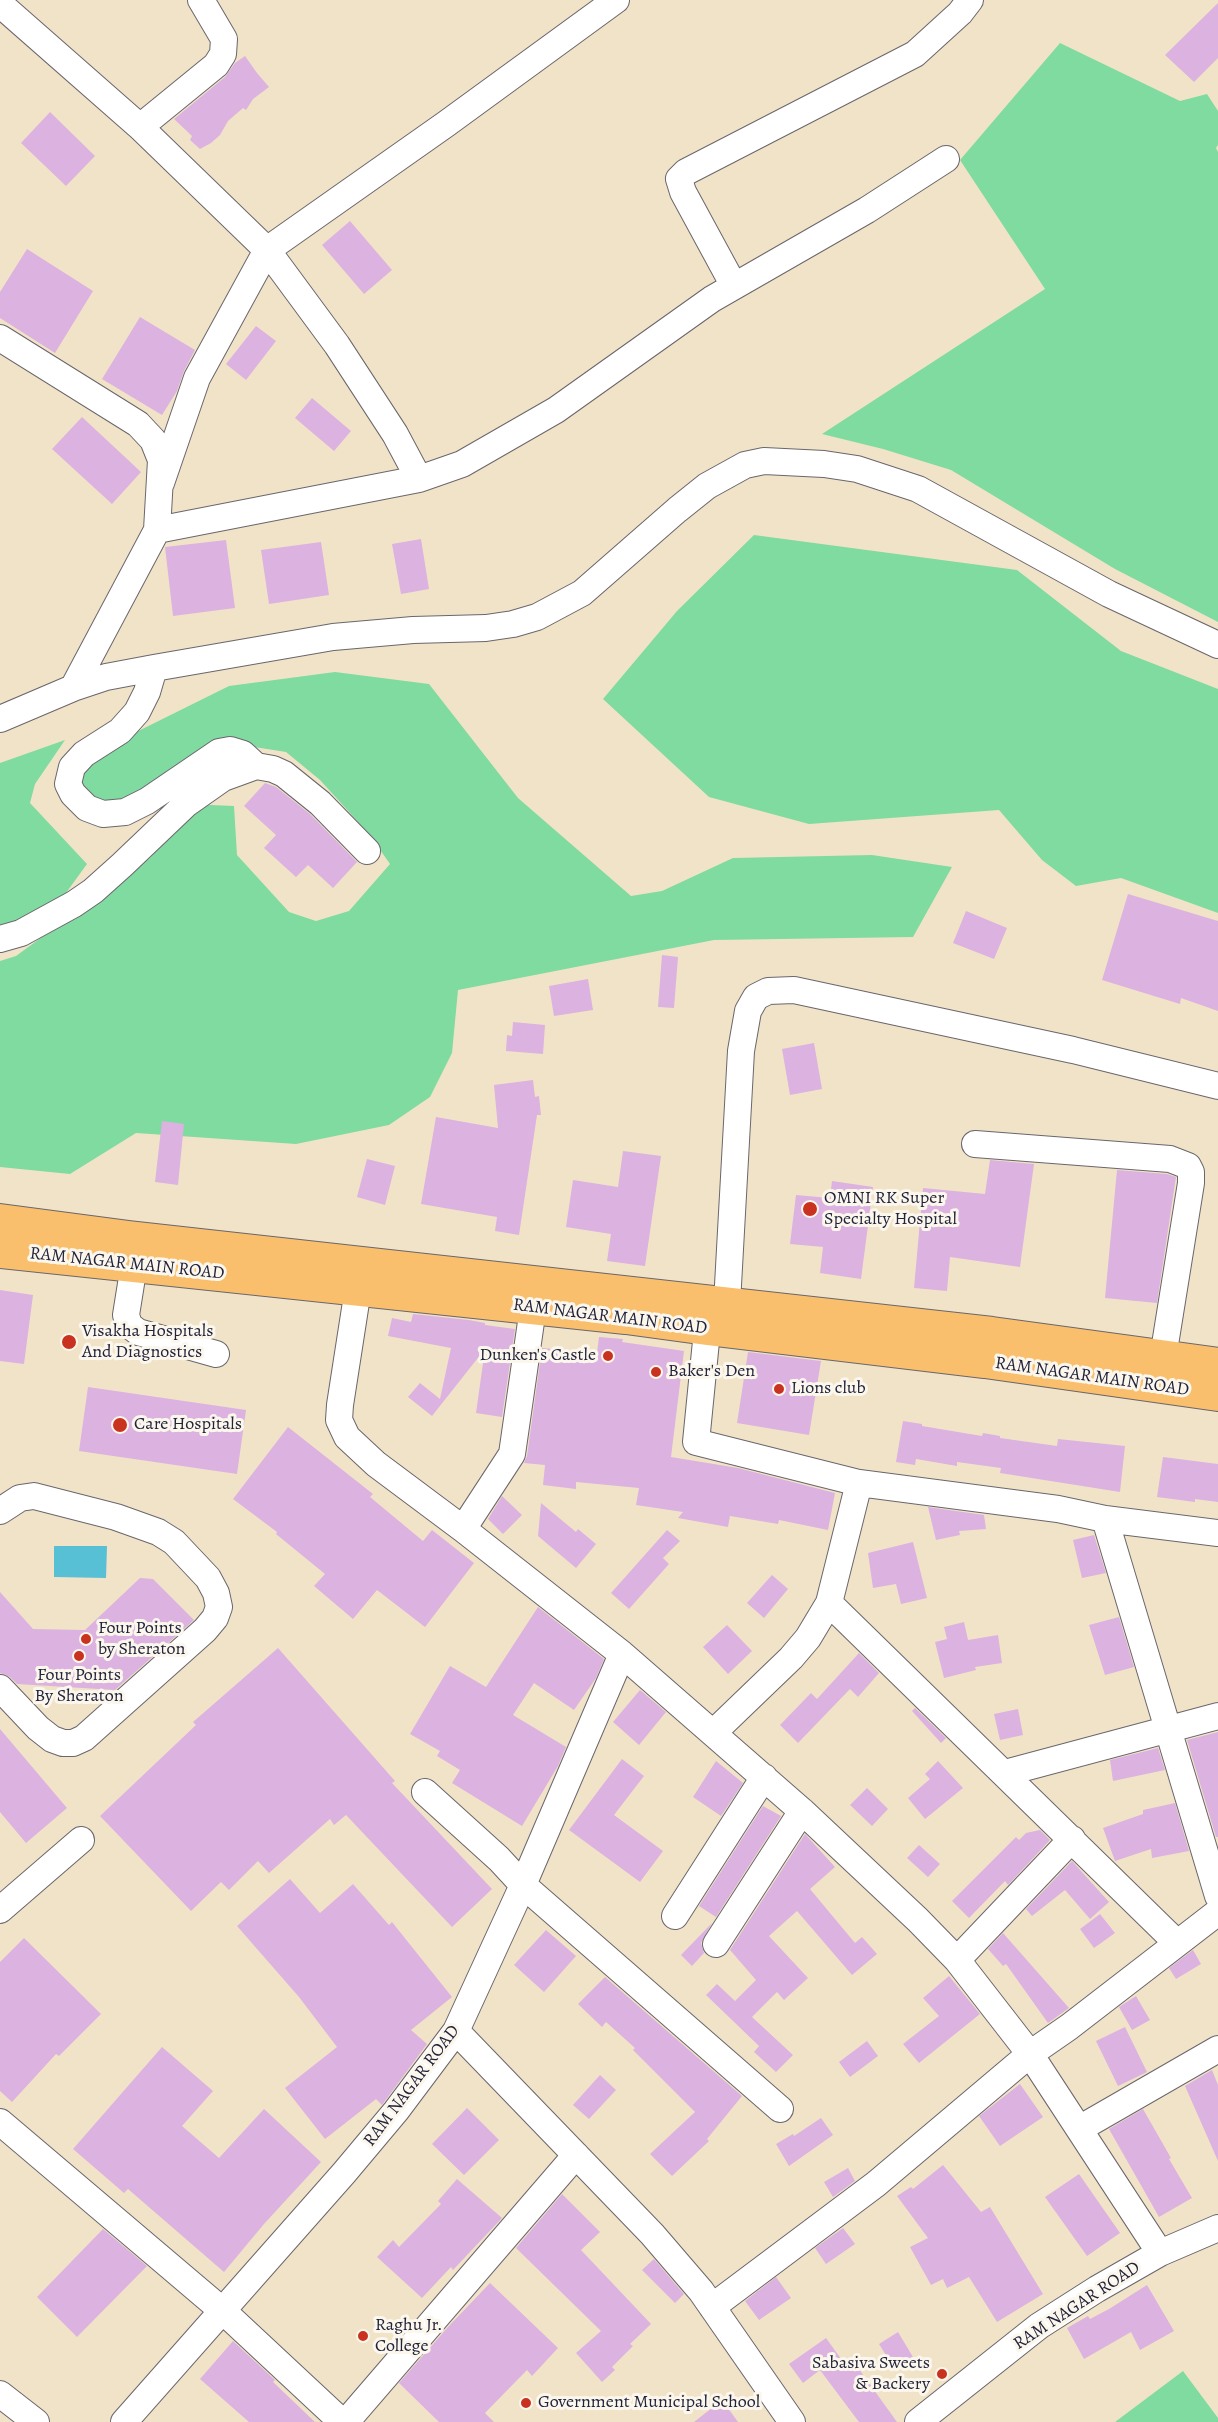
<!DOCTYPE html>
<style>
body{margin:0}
canvas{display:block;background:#f1e3c7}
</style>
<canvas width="1218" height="2422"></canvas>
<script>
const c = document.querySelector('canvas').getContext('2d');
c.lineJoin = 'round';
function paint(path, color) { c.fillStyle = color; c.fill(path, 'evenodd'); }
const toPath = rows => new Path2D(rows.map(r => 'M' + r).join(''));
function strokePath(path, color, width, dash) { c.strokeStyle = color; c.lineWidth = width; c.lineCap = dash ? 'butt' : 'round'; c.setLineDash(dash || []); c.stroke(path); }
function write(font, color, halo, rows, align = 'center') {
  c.font = font + ' Alegreya,serif'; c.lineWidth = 6; c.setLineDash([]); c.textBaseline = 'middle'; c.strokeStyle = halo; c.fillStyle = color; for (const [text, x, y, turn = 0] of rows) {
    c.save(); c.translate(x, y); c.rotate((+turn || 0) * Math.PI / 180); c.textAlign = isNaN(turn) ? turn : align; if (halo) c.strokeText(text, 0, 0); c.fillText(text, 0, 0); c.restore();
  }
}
paint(toPath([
 [1060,43,1180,101,1207,94,1218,111,1218,145,1216,148,1218,152,1218,622,1115,569,951,470,883,449,822,434,1045,289,960,160],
 [754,535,1017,570,1121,651,1218,689,1218,913,1121,878,1076,886,1042,860,999,810,809,824,709,797,603,699,677,611],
 [335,672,429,684,518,798,631,896,662,891,733,858,872,855,952,867,913,937,714,940,458,990,452,1053,430,1097,389,1125,296,1144,136,1133,70,1174,0,1167,0,961,16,956,150,858,193,806,211,805,234,806,237,855,289,912,316,921,349,911,390,864,369,834,320,780,286,752,235,744,138,800,101,808,75,785,94,753,229,686],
 [65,740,35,784,30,803,87,864,63,897,0,931,0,763],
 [1183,2371,1218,2418,1218,2422,1115,2422]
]), '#80dba1');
paint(toPath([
 [54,1546,107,1546,106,1578,54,1577]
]), '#58c0d5');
paint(toPath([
 [1218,3,1218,58,1194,82,1165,55],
 [245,56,257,73,269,87,253,99,246,110,243,108,228,121,220,135,211,143,200,149,190,140,192,136,174,119,225,77,235,63],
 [50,112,95,156,66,186,21,143],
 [350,221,392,270,364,294,322,245],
 [27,249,93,291,55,353,0,318,0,292],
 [140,317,195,350,184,371,177,391,162,415,102,379],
 [256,326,276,341,246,380,226,364],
 [312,398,351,431,334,451,295,418],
 [82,417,141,472,112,504,52,449],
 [421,539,429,589,401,594,392,544],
 [226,540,235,608,173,616,165,547],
 [321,542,329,595,269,604,261,550],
 [265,783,276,787,310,814,357,862,333,888,308,865,296,877,264,848,276,835,244,806],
 [1128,894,1218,921,1218,1011,1181,998,1180,1004,1102,980],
 [966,911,1007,928,994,959,953,943],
 [662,955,678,957,674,1008,658,1007],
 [588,979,593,1010,554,1016,549,986],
 [513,1022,545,1025,543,1054,506,1051,507,1035,512,1036],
 [814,1043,822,1089,790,1095,782,1049],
 [533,1080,535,1097,539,1096,541,1115,537,1115,519,1235,495,1231,497,1217,421,1204,436,1117,498,1128,494,1085],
 [162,1121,184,1124,178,1185,155,1182],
 [623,1151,661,1156,645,1266,607,1261,611,1234,566,1227,573,1180,618,1187],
 [367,1159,395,1166,385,1205,357,1197],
 [990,1160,1034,1164,1020,1267,950,1257,947,1291,914,1288,923,1188,985,1194],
 [1117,1170,1167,1174,1176,1177,1157,1303,1105,1298],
 [832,1181,873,1187,861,1279,820,1273,823,1247,790,1244,796,1195,830,1198],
 [0,1290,33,1295,24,1364,0,1361],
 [413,1314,469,1320,485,1323,485,1325,515,1329,502,1417,476,1413,485,1349,432,1416,408,1397,420,1383,440,1399,451,1348,388,1336,392,1318,411,1322],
 [599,1337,623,1339,622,1342,684,1351,671,1457,738,1468,835,1493,828,1530,779,1520,778,1524,730,1516,728,1527,678,1518,683,1512,636,1505,639,1488,576,1482,576,1489,543,1485,545,1465,524,1463,527,1456,542,1348,597,1353],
 [748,1352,821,1361,809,1435,737,1423],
 [88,1387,246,1410,237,1474,79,1451],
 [903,1421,922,1424,922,1426,982,1436,983,1433,1000,1436,1000,1438,1057,1446,1058,1439,1125,1446,1120,1492,1000,1473,1001,1468,957,1462,957,1466,916,1459,915,1465,896,1462],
 [288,1427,373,1494,370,1497,423,1541,432,1530,474,1563,425,1627,377,1590,353,1619,314,1586,325,1574,276,1534,277,1532,233,1499],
 [1163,1457,1218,1464,1218,1502,1195,1499,1195,1502,1157,1497],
 [502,1496,522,1515,503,1534,488,1519],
 [541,1503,576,1532,578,1529,596,1544,576,1568,538,1536],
 [928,1507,984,1515,986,1529,959,1531,960,1535,936,1540],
 [667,1530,680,1541,663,1558,669,1564,629,1609,611,1593],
 [1094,1535,1106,1573,1082,1578,1073,1540],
 [913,1542,927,1598,901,1604,896,1584,873,1588,868,1553],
 [772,1575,788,1589,764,1618,747,1603],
 [140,1578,153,1579,194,1620,115,1690,17,1684,10,1677,0,1673,0,1592,33,1629,85,1630],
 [538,1607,604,1659,596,1678,574,1710,534,1683,513,1715,566,1747,558,1766,522,1826,452,1783,460,1770,437,1756,440,1751,410,1734,450,1666,486,1687],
 [1119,1617,1134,1667,1105,1675,1089,1625],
 [964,1622,968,1640,998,1635,1002,1663,975,1667,976,1670,944,1678,935,1642,947,1639,944,1627],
 [727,1625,752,1651,728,1674,703,1647],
 [278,1648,395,1781,392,1783,492,1889,452,1927,346,1815,334,1825,330,1819,269,1873,258,1861,229,1890,221,1882,191,1911,100,1816,196,1725,193,1722],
 [859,1653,879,1673,858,1697,850,1689,798,1743,780,1725,811,1693,817,1699],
 [640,1690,666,1712,639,1745,613,1722],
 [915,1708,946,1738,941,1743,912,1711],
 [1018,1709,1023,1735,1000,1740,994,1714],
 [0,1729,67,1808,26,1843,0,1812],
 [1218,1732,1218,1837,1216,1837,1187,1740],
 [1158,1748,1165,1770,1113,1781,1110,1760],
 [622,1759,644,1776,614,1815,663,1851,640,1882,569,1830],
 [716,1761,743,1783,721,1816,693,1797],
 [938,1761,963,1788,925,1819,908,1798,930,1779,925,1774],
 [867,1788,888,1809,872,1826,850,1805],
 [1175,1803,1189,1851,1152,1858,1151,1849,1115,1861,1103,1828,1143,1814,1143,1810],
 [763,1806,781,1816,716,1917,699,1906],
 [1040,1830,1050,1840,1008,1885,1005,1881,969,1918,952,1901,1016,1837,1019,1840,1026,1833],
 [805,1834,835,1867,810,1889,855,1943,862,1937,877,1954,852,1975,797,1911,769,1936,808,1978,784,2000,777,1992,752,2017,793,2055,776,2072,754,2052,759,2046,706,1995,717,1984,735,2001,756,1980,730,1950],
 [919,1845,940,1864,928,1877,907,1858],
 [1072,1861,1109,1902,1090,1919,1065,1890,1032,1916,1026,1909],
 [290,1879,320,1913,353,1884,389,1925,392,1922,452,1997,411,2030,427,2044,382,2105,376,2099,325,2139,285,2088,337,2047,299,1997,237,1926],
 [1100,1914,1115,1933,1094,1948,1080,1929],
 [712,1923,701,1943,704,1953,692,1966,681,1955],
 [546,1930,576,1956,544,1992,514,1965],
 [1003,1933,1069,2008,1048,2023,1006,1964,1003,1966,988,1949],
 [24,1938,101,2014,59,2056,56,2054,12,2102,0,2091,0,1962],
 [1193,1950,1201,1964,1176,1979,1169,1968],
 [949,1976,980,2014,919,2063,903,2044,939,2016,923,1998],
 [605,1977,742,2096,707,2139,709,2141,672,2176,650,2154,695,2112,633,2050,635,2048,606,2022,602,2027,578,2004],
 [1136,1996,1150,2020,1132,2030,1119,2007],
 [1125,2027,1147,2072,1118,2086,1096,2041],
 [867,2041,878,2056,850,2077,839,2062],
 [162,2047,213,2091,182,2126,219,2158,264,2109,321,2162,264,2224,224,2272,128,2189,124,2193,73,2149],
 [1212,2070,1218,2085,1218,2161,1185,2086],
 [600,2075,616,2090,589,2119,573,2105],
 [1020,2084,1043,2117,1000,2146,979,2116],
 [467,2108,499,2140,464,2175,432,2144],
 [1143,2109,1171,2158,1169,2159,1192,2198,1159,2217,1109,2129],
 [821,2118,833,2135,789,2166,776,2144,793,2134,794,2136],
 [943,2165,981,2212,990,2207,1043,2294,997,2322,969,2277,947,2288,943,2279,931,2285,910,2247,928,2238,897,2196,911,2187,913,2189],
 [848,2168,855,2181,833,2197,824,2182],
 [1079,2174,1120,2233,1087,2256,1045,2197],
 [457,2179,502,2218,453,2270,451,2267,422,2298,377,2257,393,2240,399,2247,441,2204,438,2201],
 [562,2194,600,2232,581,2250,651,2324,630,2344,633,2346,612,2367,615,2370,602,2382,576,2353,601,2331,516,2248],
 [843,2228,855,2244,826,2264,815,2248],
 [103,2229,147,2266,77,2337,37,2297],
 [654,2259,684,2294,675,2303,642,2270],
 [776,2277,791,2298,759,2320,745,2301],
 [490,2283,558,2348,532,2376,527,2370,485,2413,494,2422,439,2422,399,2383,448,2327],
 [1147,2285,1174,2331,1140,2350,1131,2332,1084,2359,1067,2328,1088,2316,1090,2319,1109,2309],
 [898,2332,913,2357,894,2368,879,2344],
 [826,2338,849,2370,856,2365,897,2422,859,2422,820,2370,803,2383,789,2364],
 [233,2341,275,2380,273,2382,315,2422,249,2422,200,2379],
 [722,2400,738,2422,694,2422]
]), '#dcb2e1');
const minor = toPath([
 [0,4,140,127,267,250,337,345,395,434,419,479,157,530,73,688],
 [140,127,216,65,223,54,224,39,201,0],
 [734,286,683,192,679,179,686,172,915,54,960,13,970,0],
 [0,338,138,424,153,440,161,460,157,530],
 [419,479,462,464,556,410,712,299,867,210,946,159],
 [161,483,197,378,267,250,446,124,616,0],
 [154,668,147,692,137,712,120,731,84,754,72,767,68,784,73,794,87,808,103,814,125,812,147,801,219,752,230,750,243,754,256,766],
 [0,719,73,688,106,677,154,668,333,637,413,630,486,628,513,624,537,617,582,593,677,510,707,486,745,465,764,461,824,464,857,469,918,489,1109,594,1218,645],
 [0,939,21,933,74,904,93,891,122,865,186,804,223,778,256,766,273,769,284,774,320,803,367,851],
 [975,1144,1170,1159,1188,1166,1191,1172,1191,1183,1163,1357],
 [134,1265,126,1315,129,1325,138,1332,216,1354],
 [361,1270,340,1405,339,1420,347,1437,376,1464,463,1529,622,1654,523,1885,780,2109],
 [709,1311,696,1442,859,1483,1058,1509,1105,1519,1218,1896],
 [726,1321,741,1051,748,1011,756,997,768,991,794,990,1073,1050,1218,1086],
 [0,1511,20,1498,34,1496,116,1517,158,1532,174,1542,208,1578,216,1593,219,1607,215,1618,205,1630,84,1738,73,1743,63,1743,52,1739,38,1728,0,1688],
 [1105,1519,1218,1533],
 [463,1529,512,1454,533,1308],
 [829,1603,859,1483],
 [622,1654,802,1811,918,1920,957,1960,1030,2054,1160,2253],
 [713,1733,791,1658,808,1638,829,1603,1177,1943],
 [1005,1773,1218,1716],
 [0,1910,81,1840],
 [675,1916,764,1777],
 [716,1944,802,1811],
 [957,1960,1072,1839],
 [456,2031,652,2234,701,2291,792,2422],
 [0,2122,224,2312,342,2422],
 [1079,2129,1218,2049],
 [712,2307,876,2184,1030,2054,1069,2027,1218,1912],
 [0,2394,36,2422],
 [124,2422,344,2173,396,2111,456,2031,523,1885,499,1859,425,1792],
 [346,2422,576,2155],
 [918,2422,1039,2326,1097,2289,1160,2253,1218,2228]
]);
const major = toPath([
 [0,1220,129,1237,992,1333,1218,1364],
 [0,1252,626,1318,707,1329,985,1362,1218,1395]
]);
strokePath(minor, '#6a666c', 28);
strokePath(major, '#6a666c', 34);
strokePath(minor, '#fff', 26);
strokePath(major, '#f9bf6d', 32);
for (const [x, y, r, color] of [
 [810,1209,8,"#c8321e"],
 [69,1342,8,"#c8321e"],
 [608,1356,6,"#c8321e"],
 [656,1372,6,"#c8321e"],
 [779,1389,6,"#c8321e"],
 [120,1425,8,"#c8321e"],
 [86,1639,6,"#c8321e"],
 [79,1656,6,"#c8321e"],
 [363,2336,6,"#c8321e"],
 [942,2374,6,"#c8321e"],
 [526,2403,6,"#c8321e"]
]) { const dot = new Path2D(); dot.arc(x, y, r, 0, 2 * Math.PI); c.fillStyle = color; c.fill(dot); strokePath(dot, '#fbf7ec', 2); }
write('18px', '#22223b', '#fbf7ec', [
 ["OMNI RK Super",824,1199],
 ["Specialty Hospital",824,1220],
 ["Visakha Hospitals",82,1332],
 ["And Diagnostics",82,1353],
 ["Dunken's Castle",596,1356,"right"],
 ["Baker's Den",668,1372],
 ["Lions club",791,1389],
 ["Care Hospitals",134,1425],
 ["Four Points",98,1629],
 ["by Sheraton",98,1650],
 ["Four Points",79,1676,"center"],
 ["By Sheraton",79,1697,"center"],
 ["Raghu Jr.",375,2326],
 ["College",375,2347],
 ["Sabasiva Sweets",930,2364,"right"],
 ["& Backery",930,2385,"right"],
 ["Government Municipal School",538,2403]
], 'left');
write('18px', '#22223b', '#fbf7ec', [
 ["RAM NAGAR MAIN ROAD",127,1264,6],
 ["RAM NAGAR MAIN ROAD",610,1317,7],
 ["RAM NAGAR MAIN ROAD",1092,1377,8],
 ["RAM NAGAR ROAD",412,2086,-53],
 ["RAM NAGAR ROAD",1077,2306,-33]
]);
</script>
